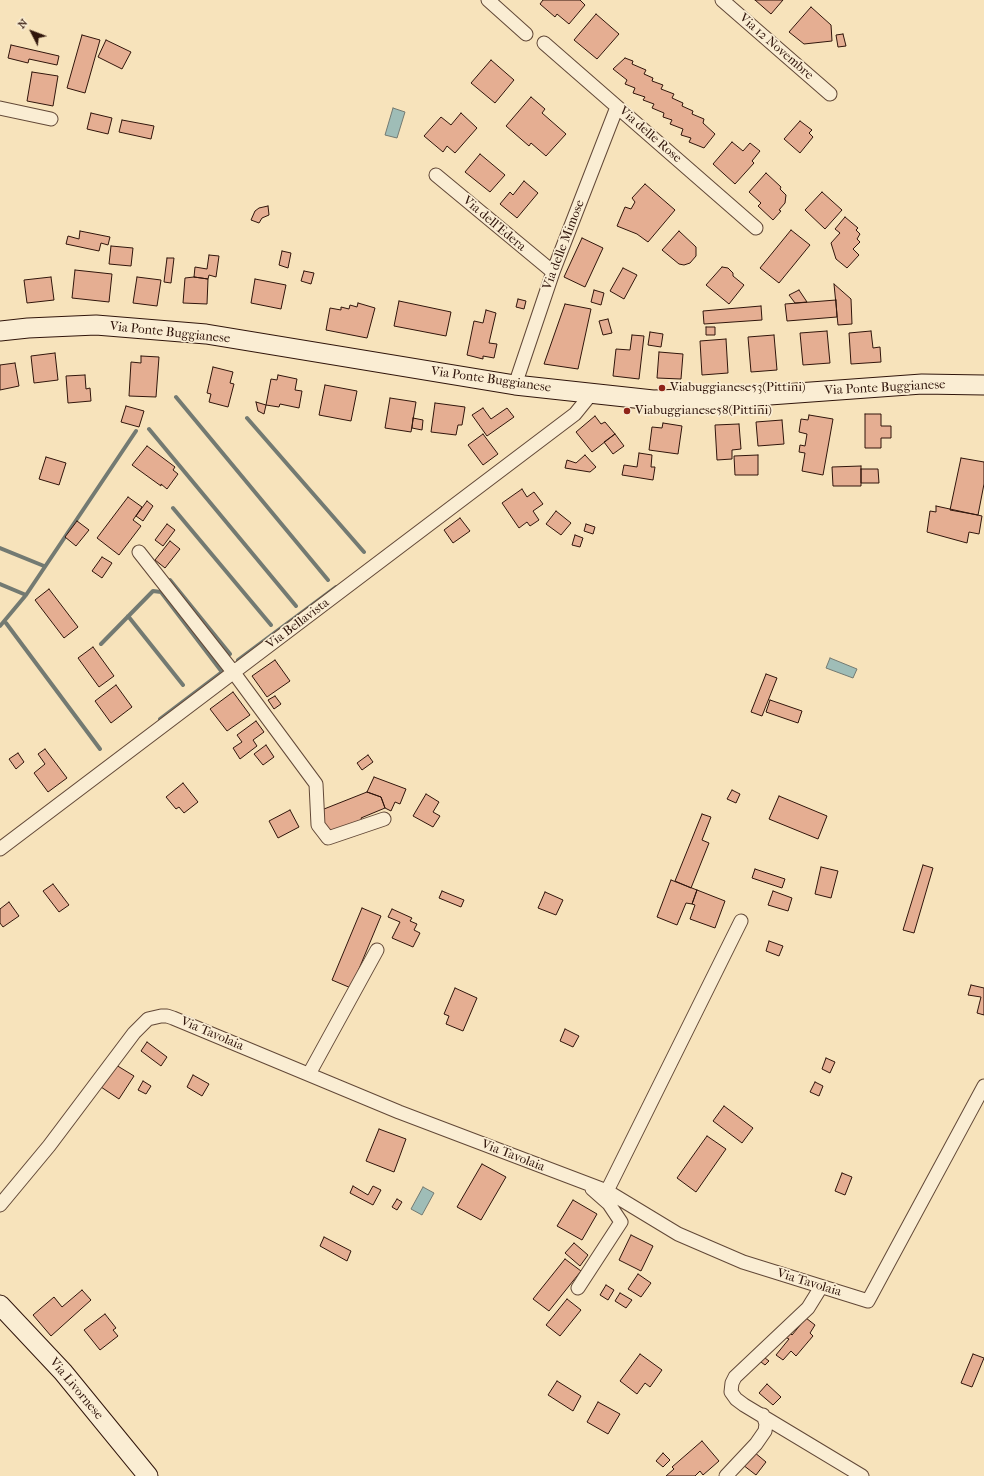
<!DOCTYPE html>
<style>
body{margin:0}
#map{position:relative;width:984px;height:1476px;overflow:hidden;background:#f7e3bb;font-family:"IM FELL French Canon",serif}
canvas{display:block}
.north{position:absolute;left:12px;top:12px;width:40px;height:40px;-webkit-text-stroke:3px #faedd3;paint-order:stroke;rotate:312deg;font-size:11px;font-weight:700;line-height:16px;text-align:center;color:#30150b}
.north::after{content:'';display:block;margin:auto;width:14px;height:18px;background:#30150b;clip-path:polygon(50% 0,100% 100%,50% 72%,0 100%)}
</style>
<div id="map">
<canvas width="984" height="1476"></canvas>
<div class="north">N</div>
</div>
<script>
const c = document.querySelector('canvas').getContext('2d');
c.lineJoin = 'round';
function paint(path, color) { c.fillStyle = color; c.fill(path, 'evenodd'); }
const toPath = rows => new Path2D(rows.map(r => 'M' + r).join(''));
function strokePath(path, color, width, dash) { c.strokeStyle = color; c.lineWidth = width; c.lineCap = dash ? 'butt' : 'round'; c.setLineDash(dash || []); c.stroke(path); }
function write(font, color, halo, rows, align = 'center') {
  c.font = font + ' "IM FELL French Canon",serif'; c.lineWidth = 3.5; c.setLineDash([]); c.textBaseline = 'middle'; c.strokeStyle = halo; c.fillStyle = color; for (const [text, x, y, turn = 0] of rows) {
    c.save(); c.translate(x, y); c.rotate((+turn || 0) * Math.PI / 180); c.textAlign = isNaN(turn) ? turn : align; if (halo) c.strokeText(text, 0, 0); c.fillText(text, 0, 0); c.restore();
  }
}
const water = toPath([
 [393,108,405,112,397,138,385,135,393,108],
 [830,658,857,669,853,678,826,668,830,658],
 [423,1187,434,1193,422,1215,411,1209,423,1187]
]);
paint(water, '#9fbdb7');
strokePath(water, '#737a72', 1);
strokePath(toPath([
 [176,397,328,580],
 [247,418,364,552],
 [149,429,296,606],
 [173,508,271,625],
 [0,548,44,566],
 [170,580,230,654],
 [0,584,26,595],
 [128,616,183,685],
 [6,623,100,749],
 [0,626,26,595,136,431],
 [101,644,153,591,161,592,222,672,160,719],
 [238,660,336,587]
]), '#737a72', 4);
const building = toPath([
 [543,0,580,0,585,5,569,24,557,14,555,17,540,4,543,0],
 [755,0,783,0,771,14,755,0],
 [811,7,831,25,832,41,804,44,789,32,811,7],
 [596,14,619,34,597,59,574,40,596,14],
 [843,34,846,46,838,47,836,35,843,34],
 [82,35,100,40,85,93,67,88,82,35],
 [106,40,131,52,122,69,98,57,106,40],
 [11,45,59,56,57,65,29,59,28,63,8,58,11,45],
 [625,58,633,61,632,64,646,70,644,74,653,78,652,81,663,85,661,89,674,94,672,98,683,103,682,106,693,111,692,114,704,119,703,123,715,134,704,148,689,142,691,138,681,135,683,129,670,124,672,120,663,117,664,113,652,108,654,104,643,100,645,97,633,93,635,88,625,84,627,80,613,69,625,58],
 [491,60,514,80,495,103,471,83,491,60],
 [32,72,58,76,53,106,27,101,32,72],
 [531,97,545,109,542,113,566,134,546,156,531,143,529,146,506,126,531,97],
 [91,113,112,118,108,134,87,129,91,113],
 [461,113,477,128,455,153,447,146,443,152,424,136,441,117,451,125,461,113],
 [122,120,154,126,151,139,119,132,122,120],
 [800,121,812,130,809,133,813,137,800,153,784,139,800,121],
 [732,142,743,151,750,143,760,151,752,161,754,163,735,184,713,164,732,142],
 [480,154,505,175,490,192,465,172,480,154],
 [766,173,781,187,780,189,786,195,785,203,779,210,781,211,773,220,758,206,761,203,749,192,766,173],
 [524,181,538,193,517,218,500,204,510,192,513,195,524,181],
 [645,184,675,210,648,242,637,234,617,226,625,207,631,209,635,202,632,198,645,184],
 [822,192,842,210,825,229,805,210,822,192],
 [268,206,269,215,262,218,259,223,251,220,255,211,259,208,268,206],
 [845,217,858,228,856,230,860,234,857,239,860,242,853,249,859,255,847,268,836,259,831,243,840,233,835,229,845,217],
 [791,230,810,245,779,283,760,268,791,230],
 [80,231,110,237,108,245,101,243,99,251,66,244,68,236,79,239,80,231],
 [679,231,696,247,696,256,690,263,684,265,679,264,662,250,679,231],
 [582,238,603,248,585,287,564,277,582,238],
 [111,246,133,248,131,266,109,264,111,246],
 [282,251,291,253,288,268,279,265,282,251],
 [209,255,219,256,216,277,209,275,208,279,194,277,195,267,207,269,209,255],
 [167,258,174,258,171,283,164,282,167,258],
 [722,267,728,268,733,273,733,276,744,285,729,304,706,285,722,267],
 [623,268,637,275,624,299,610,291,623,268],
 [75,270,112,274,109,302,72,298,75,270],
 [304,271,314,273,311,284,301,281,304,271],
 [51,277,54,300,27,303,24,280,51,277],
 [137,277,161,280,157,306,133,303,137,277],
 [194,277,208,279,207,304,183,303,185,278,194,277],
 [255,279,286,285,281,309,251,303,255,279],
 [834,284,851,299,852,324,838,325,834,284],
 [594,290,604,293,601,305,591,302,594,290],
 [799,290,807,302,795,303,789,295,799,290],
 [518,299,526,301,524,309,516,307,518,299],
 [836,300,837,317,787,321,785,304,836,300],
 [399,301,451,312,446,336,394,326,399,301],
 [358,303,375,308,367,338,326,330,330,308,341,310,341,307,349,309,350,305,357,307,358,303],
 [565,304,591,309,578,369,544,364,565,304],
 [761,306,762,320,704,324,703,311,761,306],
 [486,310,496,313,489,343,497,344,494,358,483,356,483,359,467,355,474,321,483,323,486,310],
 [608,319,612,333,603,335,599,321,608,319],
 [706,327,715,327,715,335,706,335,706,327],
 [827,331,830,363,803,365,800,333,827,331],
 [871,331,873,348,880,347,881,362,851,364,849,333,871,331],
 [650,332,663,334,661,347,648,345,650,332],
 [632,335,644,336,639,379,613,376,616,349,630,350,632,335],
 [774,335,777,370,751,372,748,337,774,335],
 [726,339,728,373,702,375,700,341,726,339],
 [659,352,683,354,681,379,657,378,659,352],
 [55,353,58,380,34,383,31,356,55,353],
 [141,356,159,357,156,397,129,396,131,362,141,363,141,356],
 [15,363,19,386,0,390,0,365,15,363],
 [213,367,233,372,230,383,234,384,228,407,209,402,211,394,207,393,213,367],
 [85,375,86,389,90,388,91,401,68,403,66,376,85,375],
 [278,375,297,379,295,390,302,391,299,408,280,404,279,407,266,405,271,379,277,380,278,375],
 [325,385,357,391,351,421,319,415,325,385],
 [390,398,416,402,411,432,385,428,390,398],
 [256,402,266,405,264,414,258,411,256,402],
 [435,403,465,407,462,425,458,425,456,435,431,432,435,403],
 [126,406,144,411,139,427,121,422,126,406],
 [483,408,491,419,507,408,514,417,487,436,472,415,483,408],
 [865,414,881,414,881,426,891,426,891,438,881,438,881,448,865,448,865,414],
 [809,415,833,419,823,475,802,471,805,453,799,452,800,445,805,446,807,434,799,432,801,419,808,420,809,415],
 [595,416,601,424,605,422,615,434,592,452,576,432,595,416],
 [413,418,423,420,422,430,412,428,413,418],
 [782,420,784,444,758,446,756,422,782,420],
 [663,423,682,426,678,454,649,450,652,427,662,428,663,423],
 [739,424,741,449,732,450,732,459,717,460,715,425,739,424],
 [483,434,498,454,483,465,468,445,483,434],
 [615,434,624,446,613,454,604,442,615,434],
 [147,446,175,467,173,470,178,474,167,489,161,484,161,486,132,465,147,446],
 [639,453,652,455,651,467,655,467,653,480,622,475,624,465,637,467,639,453],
 [585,455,596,467,590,472,565,468,567,460,576,463,585,455],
 [758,455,758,475,735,475,734,456,758,455],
 [46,457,66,463,59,485,39,479,46,457],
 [961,458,984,462,984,484,978,515,950,510,961,458],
 [861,466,861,486,833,486,832,467,861,466],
 [861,469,878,469,879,483,861,483,861,469],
 [522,489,527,497,534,492,543,504,533,511,539,520,530,526,527,522,519,528,502,503,522,489],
 [128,497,142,507,133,520,141,526,119,555,97,538,128,497],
 [147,501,153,506,143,521,136,516,147,501],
 [936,506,982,516,979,534,969,532,967,543,927,532,930,511,936,512,936,506],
 [556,511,571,523,561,535,546,524,556,511],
 [460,518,470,531,453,543,444,530,460,518],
 [77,521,89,530,76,546,65,537,77,521],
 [167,524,175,530,163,546,155,540,167,524],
 [586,524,595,527,593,534,584,531,586,524],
 [575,535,583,538,580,547,572,545,575,535],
 [170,541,180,549,165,568,155,560,170,541],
 [102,557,112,563,102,578,92,571,102,557],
 [49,589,78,627,64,638,35,600,49,589],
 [93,647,114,676,99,687,78,658,93,647],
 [275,660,290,681,267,697,252,676,275,660],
 [766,674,777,678,762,716,751,712,766,674],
 [116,685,132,707,111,723,95,701,116,685],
 [233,692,250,715,227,731,210,709,233,692],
 [275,696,281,704,274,709,268,700,275,696],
 [770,700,802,711,798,723,766,712,770,700],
 [256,721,264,732,253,740,257,746,240,759,233,748,242,742,237,735,256,721],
 [266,745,274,757,263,765,254,754,266,745],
 [45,749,67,778,48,792,34,773,45,764,38,754,45,749],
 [18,753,24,762,16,769,9,759,18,753],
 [368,755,373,762,362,770,357,763,368,755],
 [374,777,406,789,400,804,395,802,391,811,385,808,381,797,367,792,374,777],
 [183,783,198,802,184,813,179,807,176,809,166,797,183,783],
 [732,790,740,794,736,803,727,799,732,790],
 [367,792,381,797,385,808,361,818,363,822,328,836,319,811,367,792],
 [426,794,439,802,433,812,440,816,433,827,413,816,426,794],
 [779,796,827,816,818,839,769,819,779,796],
 [290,810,299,827,278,838,269,821,290,810],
 [702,814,711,817,702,840,709,843,691,888,675,881,702,814],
 [923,865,933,868,914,933,903,930,923,865],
 [821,867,838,871,831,898,815,894,821,867],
 [755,869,785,879,782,888,752,878,755,869],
 [671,880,697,890,692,904,686,903,677,925,657,917,671,880],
 [53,884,69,905,59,912,43,891,53,884],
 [697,890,725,901,715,928,690,919,695,905,692,904,697,890],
 [442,891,464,900,461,907,439,898,442,891],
 [773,891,792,898,788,911,768,905,773,891],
 [545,892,563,900,556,915,538,908,545,892],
 [9,902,19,916,3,927,0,923,0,909,9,902],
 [362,908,381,916,351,988,332,980,362,908],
 [392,909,412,918,410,921,417,924,414,930,420,933,413,947,392,938,400,922,388,917,392,909],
 [769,941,783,946,779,956,766,951,769,941],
 [971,985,984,988,984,1015,977,1013,981,997,968,995,971,985],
 [455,988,477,998,463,1031,446,1024,449,1016,444,1014,455,988],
 [565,1029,579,1036,573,1047,560,1041,565,1029],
 [147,1042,167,1057,161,1066,141,1051,147,1042],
 [826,1058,835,1062,830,1073,822,1069,826,1058],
 [116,1065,134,1076,119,1099,101,1087,116,1065],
 [193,1075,209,1084,202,1096,187,1087,193,1075],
 [143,1081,151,1086,146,1094,138,1090,143,1081],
 [815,1082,823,1086,819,1096,810,1092,815,1082],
 [724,1106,753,1128,742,1143,713,1121,724,1106],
 [379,1129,406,1139,394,1172,366,1161,379,1129],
 [707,1136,726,1149,696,1192,677,1178,707,1136],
 [482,1164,506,1177,481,1220,457,1207,482,1164],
 [842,1173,852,1177,845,1195,835,1191,842,1173],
 [353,1186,368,1195,373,1186,381,1190,373,1205,350,1193,353,1186],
 [397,1199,402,1202,397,1210,392,1207,397,1199],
 [573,1200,597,1214,582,1240,557,1226,573,1200],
 [631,1235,653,1246,641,1271,619,1260,631,1235],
 [324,1237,351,1251,347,1261,320,1246,324,1237],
 [574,1243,588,1255,580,1266,565,1253,574,1243],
 [565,1259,581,1271,549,1311,533,1299,565,1259],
 [638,1274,651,1283,641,1297,628,1289,638,1274],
 [606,1285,614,1290,608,1300,600,1295,606,1285],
 [82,1290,91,1300,51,1336,33,1315,54,1297,62,1307,82,1290],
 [620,1293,632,1300,626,1308,615,1301,620,1293],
 [567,1299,581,1310,560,1336,546,1325,567,1299],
 [105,1314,116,1328,113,1330,118,1336,100,1350,84,1330,105,1314],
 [806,1318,815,1325,810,1333,813,1336,796,1356,791,1351,783,1360,776,1355,789,1339,785,1337,789,1332,792,1335,806,1318],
 [640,1354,662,1370,650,1387,645,1383,637,1394,620,1381,640,1354],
 [973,1354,984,1358,972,1387,961,1383,973,1354],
 [765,1358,769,1361,765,1365,761,1362,765,1358],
 [557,1381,581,1396,573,1411,548,1395,557,1381],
 [767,1384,781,1397,773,1405,759,1393,767,1384],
 [598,1402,620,1414,608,1434,587,1422,598,1402],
 [702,1441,719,1461,703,1475,700,1471,695,1476,666,1476,674,1469,672,1467,702,1441],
 [754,1452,766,1462,756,1475,743,1465,754,1452],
 [663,1453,670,1460,663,1467,656,1461,663,1453]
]);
paint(building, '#e5ae92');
strokePath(building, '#30150b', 1);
const street = toPath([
 [488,0,526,34],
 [722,0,830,94],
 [544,43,756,228],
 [0,108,51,119],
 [436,175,553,272],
 [515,385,553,272,617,107],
 [139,552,234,673,316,784,318,825,328,838,384,819],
 [0,849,575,414,592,393],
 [309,1074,377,950],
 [607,1191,741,921],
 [0,1205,49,1146,134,1033,148,1019,161,1016,167,1016,173,1018,399,1112,607,1191,678,1234,743,1262,868,1301,984,1086],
 [821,1287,808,1308,735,1377,732,1383,731,1392,736,1399,744,1405,862,1476],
 [578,1288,621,1222,609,1204,592,1189],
 [726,1476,756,1444,765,1431,766,1424,763,1415]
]);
const secondary = toPath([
 [0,331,28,328,96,325,206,334,515,385,653,400,728,398,922,384,984,385],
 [0,1305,63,1372,148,1476]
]);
strokePath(street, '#624837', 15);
strokePath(secondary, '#30150b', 21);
strokePath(street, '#faedd3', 13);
strokePath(secondary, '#faedd3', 19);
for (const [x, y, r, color] of [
 [662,388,4,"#8f2418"],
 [627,411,4,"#8f2418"]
]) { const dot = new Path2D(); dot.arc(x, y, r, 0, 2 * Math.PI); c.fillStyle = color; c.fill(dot); strokePath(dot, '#faedd3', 1.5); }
write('13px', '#30150b', '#faedd3', [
 ["Via 12 Novembre",776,47,41],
 ["Via delle Rose",650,135,41],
 ["Via dell'Edera",494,224,40],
 ["Via delle Mimose",564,245,-69],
 ["Via Ponte Buggianese",170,333,6],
 ["Via Ponte Buggianese",491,380,8],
 ["Via Ponte Buggianese",885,388,-3],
 ["Via Bellavista",298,624,-37],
 ["Via Tavolaia",212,1034,23],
 ["Via Tavolaia",513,1156,21],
 ["Via Tavolaia",809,1283,17],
 ["Via Livornese",76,1389,50]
]);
write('13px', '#30150b', '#faedd3', [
 ["Viabuggianese53(Pittini)",670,388],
 ["Viabuggianese58(Pittini)",635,411]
], 'left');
</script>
